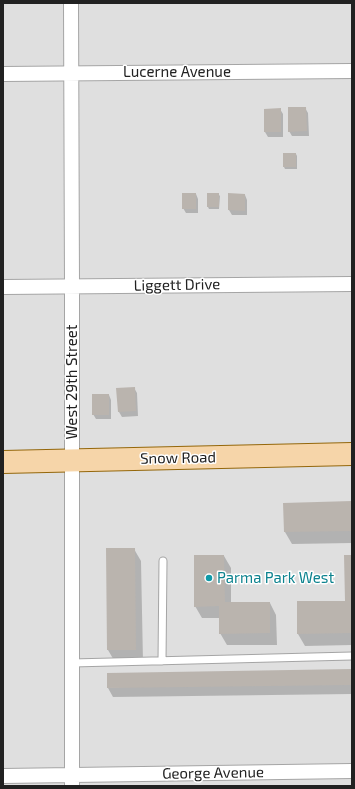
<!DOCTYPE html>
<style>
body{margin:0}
#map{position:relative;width:355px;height:789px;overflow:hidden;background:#f1eee9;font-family:"Exo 2",sans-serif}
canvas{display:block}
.frame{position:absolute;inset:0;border:4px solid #212121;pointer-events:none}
</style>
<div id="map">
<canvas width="355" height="789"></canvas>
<div class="frame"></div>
</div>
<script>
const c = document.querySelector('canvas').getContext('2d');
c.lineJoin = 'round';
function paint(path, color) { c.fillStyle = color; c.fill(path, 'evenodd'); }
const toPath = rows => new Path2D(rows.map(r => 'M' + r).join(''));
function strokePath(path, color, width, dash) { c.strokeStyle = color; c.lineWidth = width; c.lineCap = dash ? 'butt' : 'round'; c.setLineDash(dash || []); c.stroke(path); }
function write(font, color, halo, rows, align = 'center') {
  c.font = font + ' "Exo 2",sans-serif'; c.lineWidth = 3; c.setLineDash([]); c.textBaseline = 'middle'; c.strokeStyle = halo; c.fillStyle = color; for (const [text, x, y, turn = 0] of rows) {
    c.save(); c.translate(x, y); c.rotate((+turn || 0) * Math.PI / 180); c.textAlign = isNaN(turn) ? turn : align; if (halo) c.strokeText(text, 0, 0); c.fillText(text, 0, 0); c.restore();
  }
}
paint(toPath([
 [3,3,352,3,352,454,3,462],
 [352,464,352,786,3,786,3,472]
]), '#dfdfdf');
paint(toPath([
 [305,108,308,113,309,136,292,136,289,131],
 [280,109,283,114,283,137,268,137,265,132],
 [296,154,297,156,297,169,285,169,284,167],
 [196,194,198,199,198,213,186,213,183,208],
 [208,194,218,194,220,196,219,209,209,209,208,207],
 [229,194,245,195,247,200,247,215,232,215,229,210],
 [134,388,137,393,138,416,122,417,119,412],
 [109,395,111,400,111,419,96,419,93,414],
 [352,502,352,543,292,544,285,532,284,504],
 [107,549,134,549,141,561,143,662,115,662,108,650],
 [224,556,231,568,231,603,270,603,276,615,277,645,227,645,220,633,220,618,202,618,195,606],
 [345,556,352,556,352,645,305,646,298,634,346,602],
 [352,670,352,694,113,697,108,688]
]), '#0003');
paint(toPath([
 [288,107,306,107,307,131,288,132],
 [281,108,281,132,264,132,264,109],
 [283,153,296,153,296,167,283,167],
 [182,193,196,193,196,209,182,209],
 [207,193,219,193,219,207,207,207],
 [228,193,245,194,245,211,228,210],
 [135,387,136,411,118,412,116,388],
 [92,394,109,394,109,415,92,415],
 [352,501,352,531,284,532,283,503],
 [106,548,135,548,136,650,107,650],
 [194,555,224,555,225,602,270,602,270,633,219,634,219,606,194,607],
 [344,555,352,555,351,633,297,634,297,601,345,601],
 [352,669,352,685,107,688,107,673]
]), '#bab4ae');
const service = toPath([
 [162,661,163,561],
 [72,663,352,656]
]);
const minor = toPath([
 [71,3,72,286,72,786],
 [3,74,352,71],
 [3,287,352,284],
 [3,776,352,771]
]);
const primary = toPath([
 [3,462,352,454]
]);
strokePath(service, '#a5a5a5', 9);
strokePath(minor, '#a5a5a5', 16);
strokePath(primary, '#94670b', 24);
strokePath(service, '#fff', 7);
strokePath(minor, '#fff', 14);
strokePath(primary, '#f6d5a9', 22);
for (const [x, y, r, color] of [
 [209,578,4,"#0f9aa8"]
]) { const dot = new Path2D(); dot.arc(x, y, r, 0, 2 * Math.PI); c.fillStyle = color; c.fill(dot); strokePath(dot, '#fff', 1.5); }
write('15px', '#212121', '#fff', [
 ["Lucerne Avenue",177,72],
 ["Liggett Drive",177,285,-1],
 ["West 29th Street",72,382,-90],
 ["Snow Road",178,458,-1],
 ["George Avenue",213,773,-1]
]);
write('15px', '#0d838f', '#fff', [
 ["Parma Park West",217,578]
], 'left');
</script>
